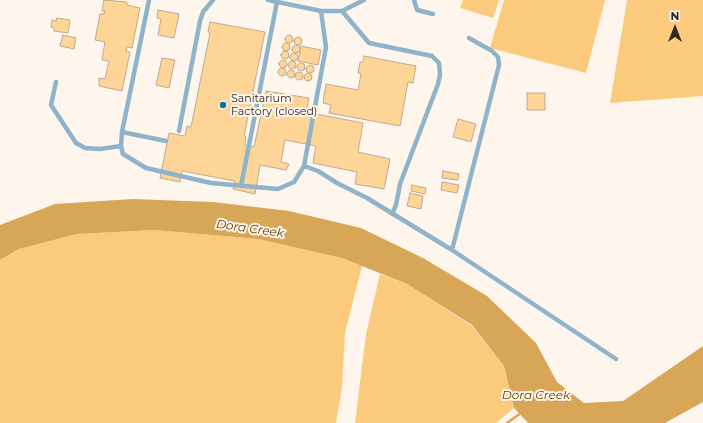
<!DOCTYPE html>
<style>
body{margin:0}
#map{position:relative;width:703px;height:423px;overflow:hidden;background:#fef6ec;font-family:Montserrat,sans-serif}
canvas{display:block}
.north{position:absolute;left:655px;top:8px;width:40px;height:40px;-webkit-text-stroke:3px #fef6ec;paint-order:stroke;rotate:0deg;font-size:11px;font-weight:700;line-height:16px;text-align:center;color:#30291f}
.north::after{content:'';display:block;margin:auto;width:14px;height:18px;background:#30291f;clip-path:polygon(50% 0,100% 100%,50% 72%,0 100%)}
</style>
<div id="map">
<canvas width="703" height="423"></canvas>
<div class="north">N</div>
</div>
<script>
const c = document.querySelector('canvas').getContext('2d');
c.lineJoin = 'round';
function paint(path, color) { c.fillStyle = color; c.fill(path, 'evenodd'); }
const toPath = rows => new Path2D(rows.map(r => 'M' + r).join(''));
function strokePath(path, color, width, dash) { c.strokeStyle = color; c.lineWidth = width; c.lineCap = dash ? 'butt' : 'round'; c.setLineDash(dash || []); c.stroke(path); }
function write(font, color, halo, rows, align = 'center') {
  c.font = font + ' Montserrat,sans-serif'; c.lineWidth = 4; c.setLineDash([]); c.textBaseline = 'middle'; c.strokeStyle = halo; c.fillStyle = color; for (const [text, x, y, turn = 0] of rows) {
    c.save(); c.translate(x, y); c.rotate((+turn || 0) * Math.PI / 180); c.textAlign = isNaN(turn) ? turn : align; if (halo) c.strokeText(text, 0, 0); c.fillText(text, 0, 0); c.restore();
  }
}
paint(toPath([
 [463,0,499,0,493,18,460,8],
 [504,0,605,0,586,73,490,48],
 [627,0,703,0,703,96,610,103],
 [154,230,258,239,342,258,362,266,345,333,342,388,336,423,0,423,0,260,19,249,77,234],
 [380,274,407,284,472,326,504,366,514,408,496,423,355,423,366,334]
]), '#fcca7c');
paint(toPath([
 [133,199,213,202,289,211,361,228,423,258,487,296,536,343,557,382,584,403,623,401,703,346,703,402,665,423,528,423,514,408,504,366,472,325,407,284,342,258,258,239,154,230,77,234,19,249,0,260,0,225,55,204]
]), '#d8a657');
strokePath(toPath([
 [507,423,521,413]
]), '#d8a657', 2.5);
const building = toPath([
 [104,0,127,2,127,5,140,8,132,48,127,47,126,51,130,52,122,91,99,86,99,78,105,79,109,61,102,60,105,42,95,40,100,14,104,14,105,11,102,11,104,0],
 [158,10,179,14,174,38,158,35,161,19,157,18,158,10],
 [57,18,70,20,68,33,54,31,54,28,51,27,52,20,56,21,57,18],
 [210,22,265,32,244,136,246,137,245,145,254,147,266,91,309,98,306,112,363,123,358,152,390,159,384,189,355,184,357,172,313,163,316,146,285,140,281,162,289,164,286,170,260,165,255,194,233,189,235,181,182,171,180,182,160,178,169,133,185,136,187,126,191,127,210,33,208,32,210,22],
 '285 39a4 4 0 1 1 8 0a4 4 0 1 1-8 0Z',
 [63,35,76,38,74,49,60,46,63,35],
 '294 41a4 4 0 1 1 8 0a4 4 0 1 1-8 0Z',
 '282 47a4 4 0 1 1 8 0a4 4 0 1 1-8 0Z',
 '292 49a4 4 0 1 1 8 0a4 4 0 1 1-8 0Z',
 [301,46,321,50,318,65,298,61,301,46],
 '281 55a4 4 0 1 1 8 0a4 4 0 1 1-8 0Z',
 '290 57a4 4 0 1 1 8 0a4 4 0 1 1-8 0Z',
 [364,56,416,66,413,83,408,82,400,126,329,113,331,105,323,103,326,84,358,90,361,74,358,73,360,62,363,62,364,56],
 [162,58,175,60,169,88,156,85,162,58],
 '279 64a4 4 0 1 1 8 0a4 4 0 1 1-8 0Z',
 '288 65a4 4 0 1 1 8 0a4 4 0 1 1-8 0Z',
 '297 67a4 4 0 1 1 8 0a4 4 0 1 1-8 0Z',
 '306 69a4 4 0 1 1 8 0a4 4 0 1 1-8 0Z',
 '278 72a4 4 0 1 1 8 0a4 4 0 1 1-8 0Z',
 '287 74a4 4 0 1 1 8 0a4 4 0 1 1-8 0Z',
 '295 76a4 4 0 1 1 8 0a4 4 0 1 1-8 0Z',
 '304 77a4 4 0 1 1 8 0a4 4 0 1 1-8 0Z',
 [527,93,545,93,545,110,527,110,527,93],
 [458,119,476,124,471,142,453,137,458,119],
 [443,171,459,174,458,180,442,178,443,171],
 [442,182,459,185,457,193,441,190,442,182],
 [412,185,426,188,425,194,411,191,412,185],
 [410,193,423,196,421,209,407,206,410,193]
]);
paint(building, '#fed497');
strokePath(building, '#bdab93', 1);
strokePath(toPath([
 [268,0,321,11,342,11,364,0],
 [414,0,417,10,433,14],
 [342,11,369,43,432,56,439,63,440,75,438,84,400,184,396,205,392,214],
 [56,82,51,105,76,143,85,148,100,149,121,146,123,154,146,168,211,183,278,189,294,182,304,166,318,171,337,183,367,198,452,250,616,359],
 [179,131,200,21,203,12,213,0],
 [122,132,166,141],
 [121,146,122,132,149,0],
 [304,166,326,47,321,11],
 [241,186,277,2],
 [452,250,499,65,498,57,492,51,469,38]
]), '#8fb3ca', 4.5);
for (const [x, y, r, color] of [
 [223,105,4,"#0c729f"]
]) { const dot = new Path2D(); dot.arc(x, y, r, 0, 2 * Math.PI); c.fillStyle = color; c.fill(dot); strokePath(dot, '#fef6ec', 1.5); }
write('11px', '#30291f', '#fef6ec', [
 ["Sanitarium",231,99],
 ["Factory (closed)",231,112]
], 'left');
write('italic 12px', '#634200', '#fef6ec', [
 ["Dora Creek",250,229,8],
 ["Dora Creek",536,395]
]);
</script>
